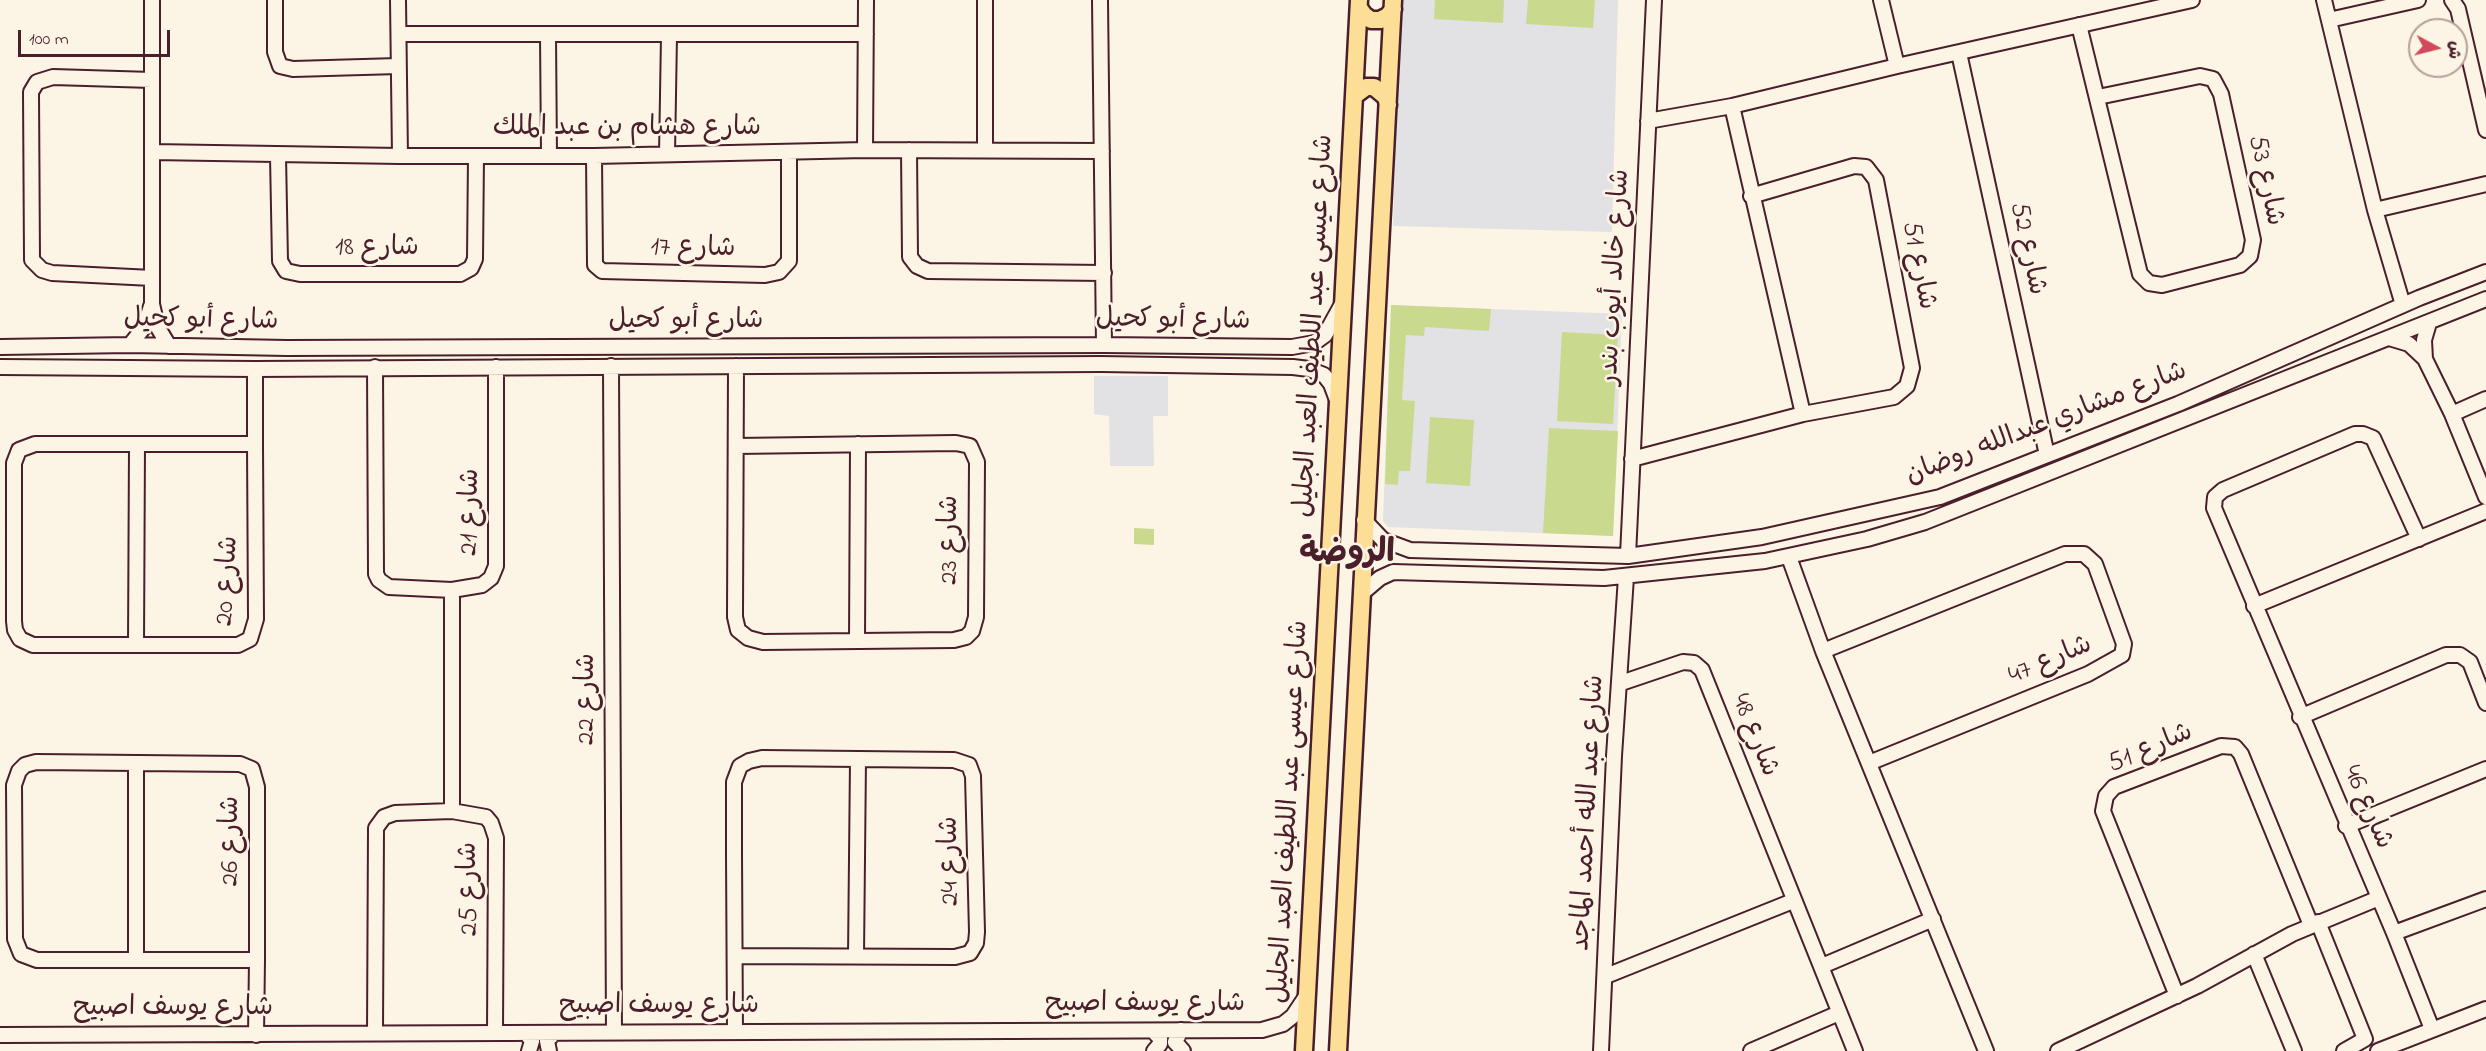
<!DOCTYPE html>
<meta charset="utf-8">
<style>
body{margin:0}
#map{position:relative;width:2486px;height:1051px;overflow:hidden;background:#fcf5e5;font-family:"Indie Flower","Playpen Sans Arabic",sans-serif}
canvas{display:block}
.north{position:absolute;left:2408px;top:18px;width:60px;height:60px;box-sizing:border-box;background:#fcf5e5;border:2px solid #b59f9b;border-radius:50%;rotate:97deg;font-size:16px;font-weight:700;line-height:24px;text-align:center;color:#4a1f2b}
.north::after{content:'';display:block;margin:auto;width:21px;height:27px;background:#d1495b;clip-path:polygon(50% 0,100% 100%,50% 72%,0 100%)}
.scale{position:absolute;left:18px;top:30px;width:152px;height:27px;box-sizing:border-box;border:3px solid #4a1f2b;border-top:0;padding-left:8px;font-size:18px;line-height:21px;white-space:nowrap;color:#4a1f2b;-webkit-text-stroke:4px #fcf5e5;paint-order:stroke}
</style>
<div id="map">
<canvas width="2486" height="1051"></canvas>
<div class="north">ش</div>
<div class="scale">100 m</div>
</div>
<script>
const c = document.querySelector('canvas').getContext('2d');
c.lineJoin = 'round';
function paint(path, color) { c.fillStyle = color; c.fill(path, 'evenodd'); }
const toPath = rows => new Path2D(rows.map(r => 'M' + r).join(''));
function strokePath(path, color, width, dash) { c.strokeStyle = color; c.lineWidth = width; c.lineCap = dash ? 'butt' : 'round'; c.setLineDash(dash || []); c.stroke(path); }
function write(font, color, halo, rows, align = 'center') {
  c.font = font + ' "Indie Flower","Playpen Sans Arabic",sans-serif'; c.lineWidth = 5; c.setLineDash([]); c.textBaseline = 'middle'; c.strokeStyle = halo; c.fillStyle = color; for (const [text, x, y, turn = 0] of rows) {
    c.save(); c.translate(x, y); c.rotate((+turn || 0) * Math.PI / 180); c.textAlign = isNaN(turn) ? turn : align; if (halo) c.strokeText(text, 0, 0); c.fillText(text, 0, 0); c.restore();
  }
}
paint(toPath([
 [1399,0,1618,0,1612,232,1393,226],
 [1391,305,1622,314,1613,536,1388,527,1383,521],
 [1094,376,1168,376,1168,416,1153,416,1154,466,1110,466,1109,416,1094,414]
]), '#e2e1e4');
paint(toPath([
 [1435,0,1504,0,1503,23,1434,19],
 [1528,0,1595,0,1593,28,1526,24],
 [1391,305,1491,309,1489,331,1425,327,1424,336,1406,335,1402,400,1415,401,1410,471,1399,471,1398,485,1385,484],
 [1562,332,1618,335,1613,424,1557,421],
 [1430,417,1474,420,1470,486,1426,483],
 [1549,428,1618,431,1613,536,1543,533],
 [1134,528,1154,529,1154,545,1134,544]
]), '#c9da8e');
const minor = toPath([
 [152,0,152,304,157,326,169,346],
 [275,0,275,52,280,66,293,69,398,66],
 [398,0,400,156],
 [985,0,985,150],
 [1100,0,1104,345],
 [1881,0,1897,66],
 [2324,0,2375,210,2403,305],
 [2452,0,2458,9,2486,130],
 [2329,20,2418,0],
 [2079,25,2140,274,2149,283,2162,285,2240,265,2250,256,2253,240,2221,94,2213,79,2200,76,2098,97],
 [399,34,866,34],
 [548,35,549,156],
 [1959,53,2047,455],
 [1732,106,1803,414],
 [1648,121,1732,106,1897,66,2192,0],
 [865,150,866,0],
 [909,150,910,257,917,266,928,271,1104,273],
 [152,152,400,156,594,156,865,150,1102,151],
 [667,154,669,36],
 [278,156,280,261,286,271,300,274,460,274,471,268,475,259,476,156],
 [594,156,595,265,602,271,765,275,779,272,789,261,789,153],
 [2375,210,2486,184],
 [152,278,52,273,42,270,32,260,31,92,37,82,53,77,152,80],
 [2389,338,2409,344,2425,359,2452,414,2486,497],
 [130,345,145,326,151,306],
 [0,347,130,345,287,348,1104,345,1292,347,1314,343,1325,335,1341,306],
 [2425,359,2424,340,2429,323],
 [611,366,614,1032],
 [0,367,255,369,1101,364,1293,367,1309,369,1324,375,1331,384,1337,400],
 [375,367,376,574,379,580,389,587,452,590,482,585,491,578,496,566,496,367],
 [255,369,255,444,256,619,250,639,238,645,33,645,20,639,15,630,14,621,14,463,19,450,35,444,255,444],
 [2452,414,2486,399],
 [736,446,956,443,970,446,977,462,976,617,972,631,966,637,954,640,763,642,748,638,738,630,735,617,736,366],
 [1632,459,1803,414,1894,397,1907,386,1912,368,1876,180,1866,167,1854,166,1751,196],
 [1364,520,1383,540,1410,550,1628,556,1762,537,1940,497,2178,404,2419,298,2486,272],
 [2419,539,2373,438,2363,434,2355,434,2223,490,2215,497,2214,508,2394,933,2432,1029],
 [1628,556,1654,0],
 [1789,557,1823,651,1986,1051],
 [1361,594,1380,578,1393,572,1604,578,1765,561,1867,539,1925,522,2486,299],
 [2254,606,2486,511],
 [857,641,858,444],
 [136,645,137,445],
 [1823,651,2065,554,2084,554,2095,564,2124,644,2122,655,2088,674,1869,763],
 [1621,683,1683,662,1694,663,1702,670,1855,1051],
 [2300,717,2446,655,2460,655,2470,662,2486,703],
 [452,811,452,590],
 [2346,826,2486,769],
 [2318,922,2365,1039,2344,1051],
 [2394,933,2486,899],
 [2254,954,2294,1051],
 [735,956,955,957,970,953,976,943,977,932,973,776,969,765,954,760,762,758,749,761,740,766,734,782,734,853,735,1032],
 [856,956,858,760],
 [136,960,136,763],
 [1822,966,1933,919],
 [1606,976,1793,901],
 [2177,996,2103,811,2106,796,2114,787,2221,746,2235,747,2241,754,2311,925],
 [1181,1030,1175,1042,1183,1051],
 [1153,1031,1160,1038,1160,1044,1154,1051],
 [375,1033,376,828,384,817,395,813,452,811,486,817,491,823,496,838,495,1033],
 [526,1033,532,1041,529,1051],
 [0,1035,1262,1030,1283,1024,1293,1016,1305,998],
 [256,1035,257,960,257,787,252,769,240,764,36,762,25,765,19,771,14,785,15,939,21,954,37,960,257,960],
 [549,1051,547,1041,554,1033],
 [1601,1051,1614,756,1626,577],
 [1751,1051,1839,1013],
 [2058,1051,2197,986,2292,934,2379,898],
 [2378,1051,2486,1009]
]);
const major = toPath([
 [1359,8,1364,15,1371,20,1380,20,1388,16,1393,9],
 [1354,96,1366,87,1374,87,1386,97,1388,105],
 [1304,1051,1359,0],
 [1338,1051,1393,0]
]);
strokePath(minor, '#4a1f2b', 18);
strokePath(major, '#4a1f2b', 21);
strokePath(minor, '#fcf5e5', 14);
strokePath(major, '#fcde96', 16);
write('27px', '#4a1f2b', '#fcf5e5', [
 ["شارع هشام بن عبد الملك",627,130],
 ["شارع 53",2264,181,78],
 ["شارع 52",2026,249,78],
 ["شارع 18",377,250],
 ["شارع 17",693,250,1],
 ["شارع 51",1917,266,79],
 ["شارع خالد أيوب بندر",1617,277,-87],
 ["شارع أبو كحيل",201,322,1],
 ["شارع أبو كحيل",1173,322,1],
 ["شارع أبو كحيل",686,323],
 ["شارع عيسى عبد اللطيف العبد الجليل",1316,326,-87],
 ["شارع مشاري عبدالله روضان",2047,425,-21],
 ["شارع 21",472,512,-89],
 ["شارع 23",952,540,-90],
 ["شارع 20",229,581,-87],
 ["شارع 47",2051,662,-23],
 ["شارع 22",589,699,-90],
 ["شارع 48",1753,736,68],
 ["شارع 51",2151,750,-23],
 ["شارع 46",2366,808,66],
 ["شارع عيسى عبد اللطيف العبد الجليل",1291,812,-87],
 ["شارع عبد الله أحمد الماجد",1590,813,-87],
 ["شارع 26",233,841,-90],
 ["شارع 24",952,861,-91],
 ["شارع 25",471,889,-91],
 ["شارع يوسف اصبيح",1145,1006],
 ["شارع يوسف اصبيح",659,1008],
 ["شارع يوسف اصبيح",173,1010]
]);
write('bold 33px', '#4a1f2b', '#fcf5e5', [
 ["الروضة",1347,556]
]);
</script>
